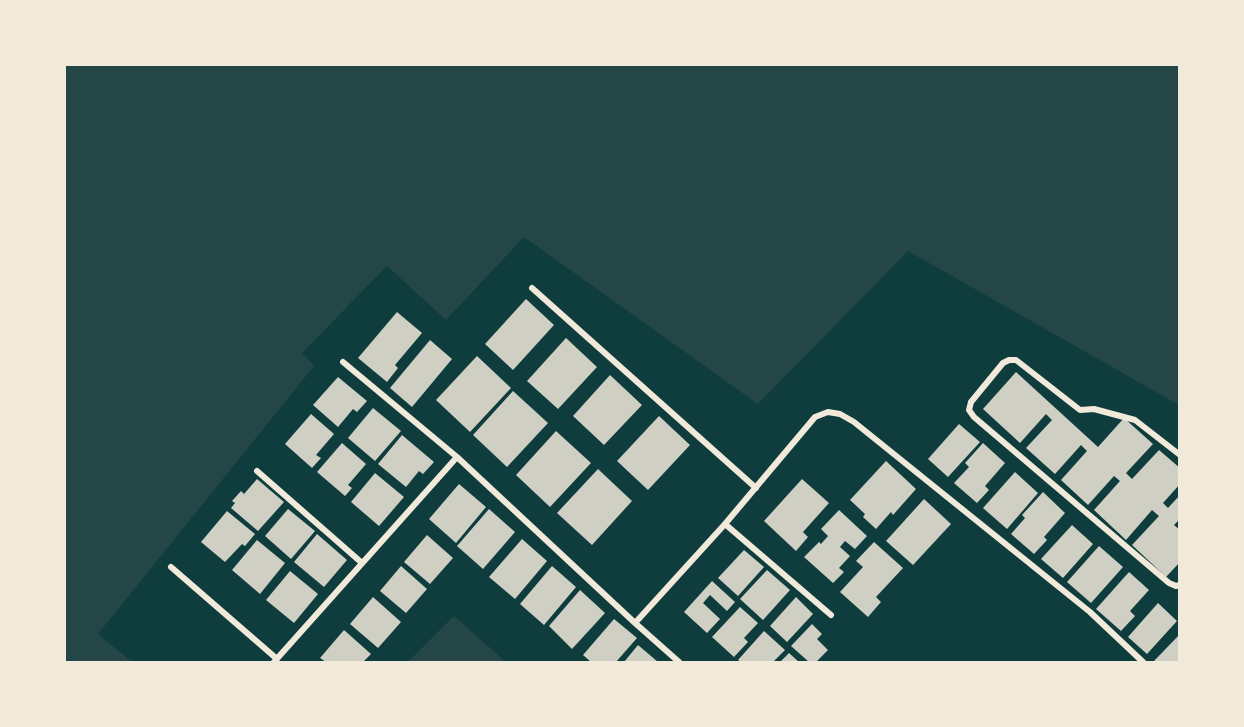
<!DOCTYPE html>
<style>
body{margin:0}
#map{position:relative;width:1244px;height:727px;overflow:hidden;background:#0f3d3e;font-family:Lato,sans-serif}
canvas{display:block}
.frame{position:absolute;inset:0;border:66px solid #f1e9da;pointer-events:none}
</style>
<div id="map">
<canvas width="1244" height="727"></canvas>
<div class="frame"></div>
</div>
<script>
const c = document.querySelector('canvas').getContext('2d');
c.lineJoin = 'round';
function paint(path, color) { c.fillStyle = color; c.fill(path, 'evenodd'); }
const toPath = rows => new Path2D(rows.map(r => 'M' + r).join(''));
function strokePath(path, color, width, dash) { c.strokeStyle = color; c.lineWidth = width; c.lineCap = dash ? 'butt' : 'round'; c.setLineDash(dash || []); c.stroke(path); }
paint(toPath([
 [64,65,1179,65,1179,405,908,251,758,404,524,237,446,320,387,266,302,353,314,366,98,634,132,662,65,662],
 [454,616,506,662,408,662]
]), '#244646');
paint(toPath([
 [526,299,554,325,513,370,485,344],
 [397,312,422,333,395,365,398,368,387,382,358,358],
 [566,338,597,367,558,409,527,381],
 [430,340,452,359,412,407,390,388],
 [477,356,511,388,470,432,436,400],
 [1016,372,1098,447,1124,418,1153,444,1126,473,1132,479,1159,450,1180,468,1180,484,1163,503,1168,508,1180,495,1180,522,1178,521,1174,525,1180,530,1180,562,1166,577,1132,545,1159,516,1152,510,1126,540,1094,510,1120,481,1114,476,1088,505,1061,480,1087,451,1081,445,1055,474,1026,448,1052,420,1046,414,1020,443,983,409],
 [610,375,642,405,604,445,573,416],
 [338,377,367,401,357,412,353,409,338,427,313,405],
 [513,391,548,423,507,467,473,435],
 [373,408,401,431,375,461,348,438],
 [311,414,334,434,316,455,321,458,312,468,285,444],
 [659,416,690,445,648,490,617,461],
 [959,424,980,442,948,477,928,459],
 [556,431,591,463,550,507,516,475],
 [402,435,434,462,423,474,419,471,406,487,378,464],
 [342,443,366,464,348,485,352,488,345,496,317,472],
 [983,443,1005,463,985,486,989,490,977,503,954,483,969,467,965,463],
 [886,461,916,489,893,515,891,512,876,529,863,517,865,514,850,500],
 [598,469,632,501,592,545,557,513],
 [1015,472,1038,493,1007,529,983,508],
 [375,473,404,497,379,526,351,502],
 [257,479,284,502,258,531,231,508,235,503,232,501,241,491,244,494],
 [802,479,829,503,803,532,808,537,796,551,764,521],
 [459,484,486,507,456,543,429,519],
 [1043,492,1065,513,1044,537,1047,540,1034,554,1011,534,1025,518,1022,515],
 [924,499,951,524,913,565,886,541],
 [288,509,315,531,291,559,265,536],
 [489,509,515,532,483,569,457,546],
 [839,510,867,536,855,549,845,541,840,547,850,556,839,568,844,572,833,583,804,557,819,542,821,544,828,536,821,529],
 [227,511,255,534,245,546,242,544,225,562,201,542],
 [1072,525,1093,544,1063,578,1041,559],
 [317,534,347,560,324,587,294,562],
 [427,535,453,558,430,584,404,562],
 [522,539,547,561,515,599,489,577],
 [257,540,285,563,260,594,232,570],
 [874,542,903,568,876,597,881,602,868,617,840,592,863,567,856,561],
 [1099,546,1123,567,1091,603,1067,582],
 [744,550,764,567,738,596,718,578],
 [401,566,427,589,406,613,380,591],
 [552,566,576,587,544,625,520,604],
 [767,570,790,590,763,620,740,599],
 [290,571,318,594,294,623,266,600],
 [1129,572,1149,590,1130,611,1135,616,1121,631,1096,609],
 [712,581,735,602,727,611,710,595,703,603,720,619,707,633,684,612],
 [580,590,605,613,572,649,549,626],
 [373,597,401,622,378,648,350,624],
 [796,597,813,614,787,642,770,626],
 [1158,603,1177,621,1147,654,1128,637],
 [740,607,758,623,744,638,748,642,734,657,712,637],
 [614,619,637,638,616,662,591,662,583,655],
 [812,624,822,634,817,639,828,650,816,662,809,662,791,646],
 [344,630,371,654,363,662,326,662,320,658],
 [764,631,785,650,773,662,741,662,738,660],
 [1180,634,1180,662,1156,662,1154,661],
 [638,645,658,662,624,662],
 [789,653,799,662,780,662]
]), '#cfcfc3');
strokePath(toPath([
 [532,288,756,488],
 [343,362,457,457],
 [1180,455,1135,420,1094,409,1080,410,1016,360,1009,360,1003,363,971,402,969,410,974,417,1169,583,1176,586,1180,585],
 [257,471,362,563],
 [725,524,831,615],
 [171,567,277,659],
 [635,623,679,662],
 [274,662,457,457,635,623,725,524,815,417,828,412,840,414,854,422,1090,612,1143,662]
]), '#f1e9da', 6);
</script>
